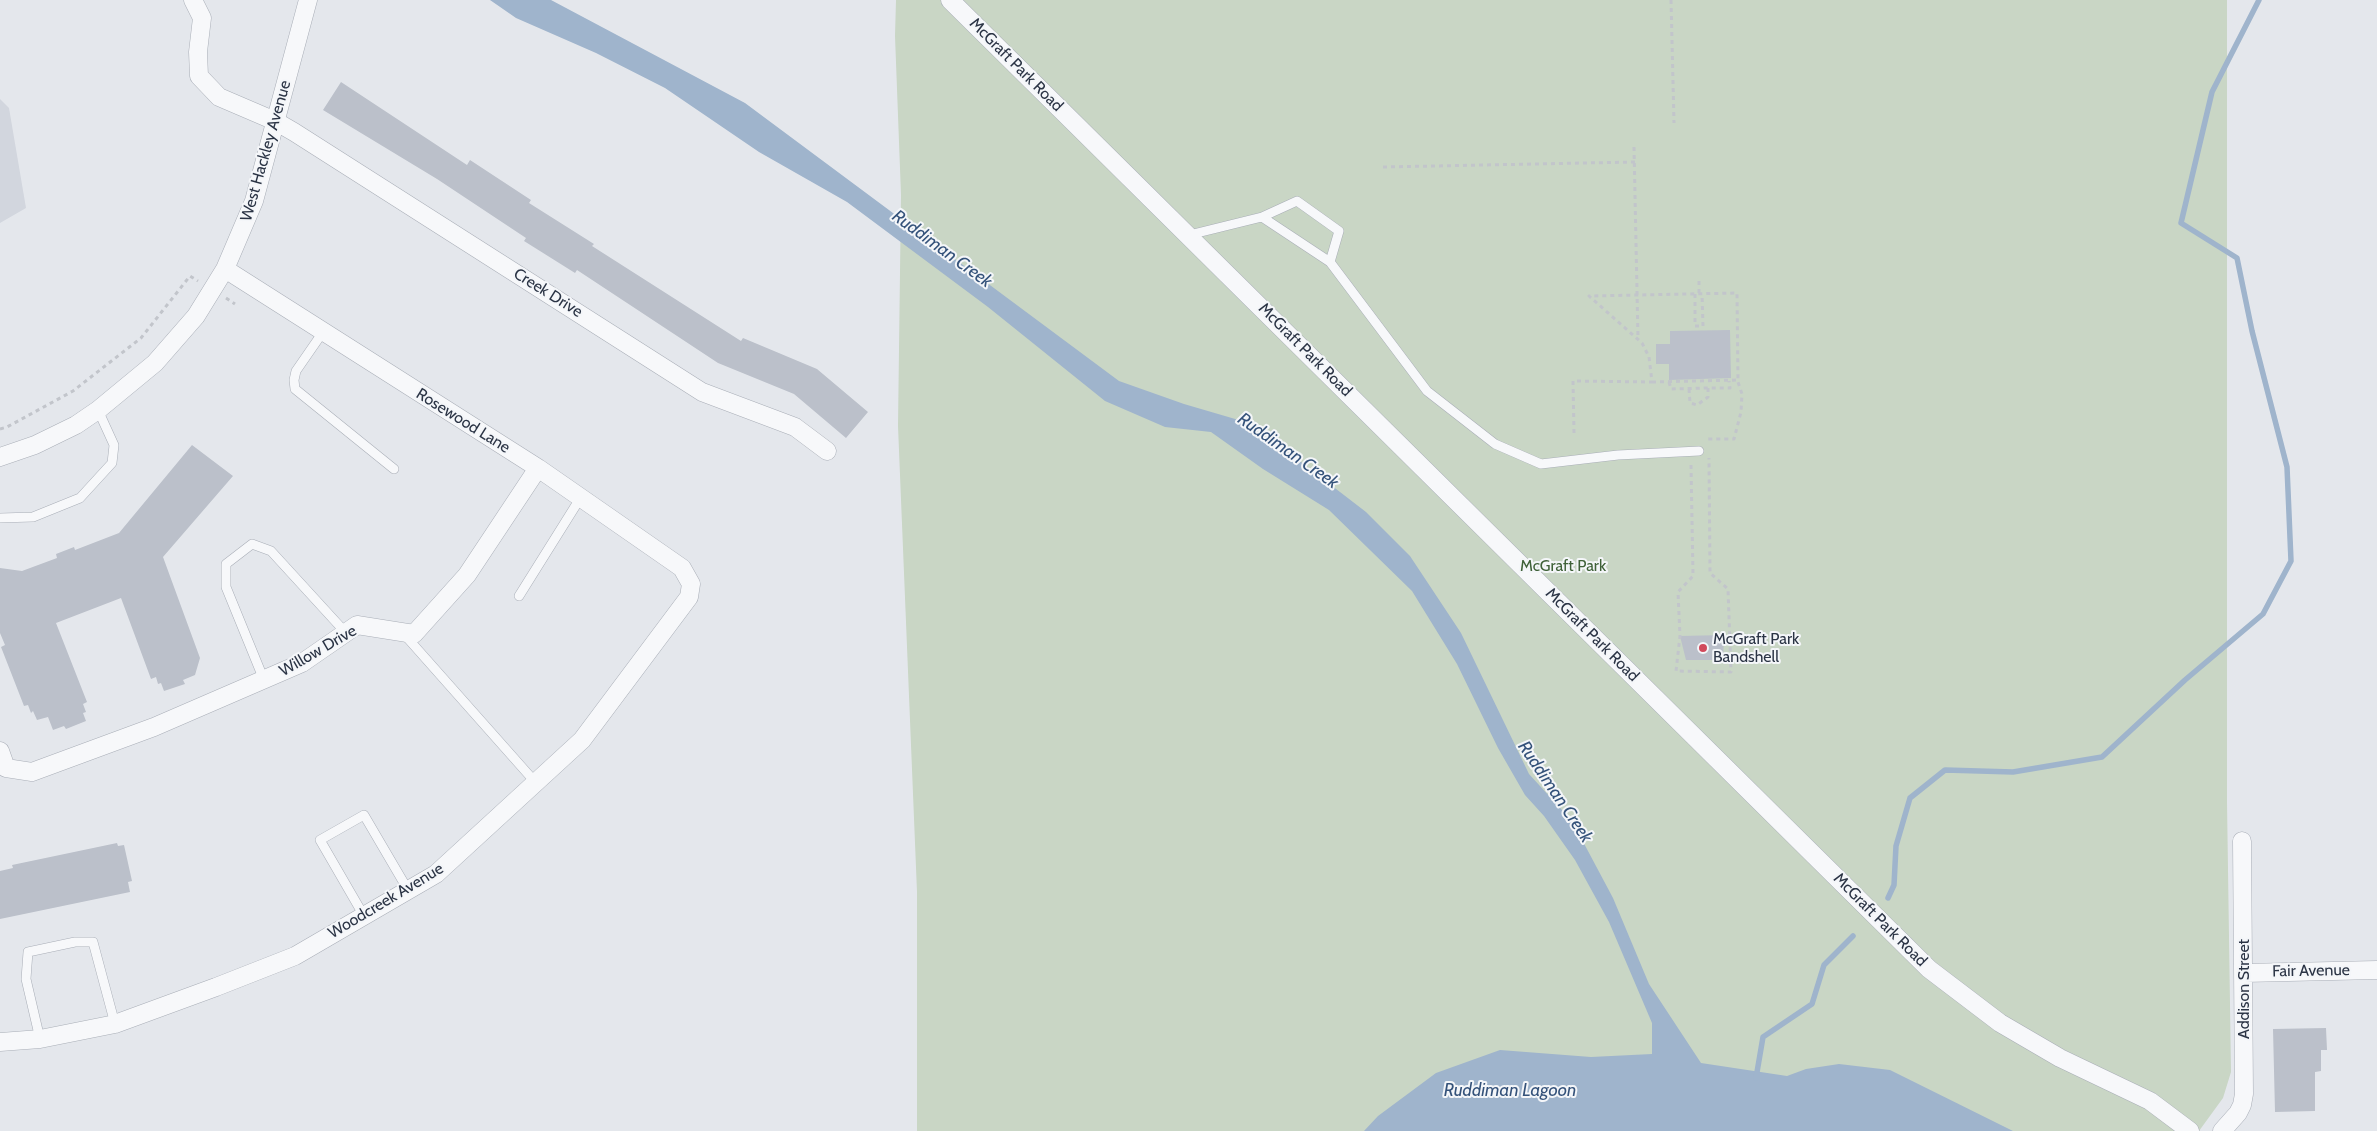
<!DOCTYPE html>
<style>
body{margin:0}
canvas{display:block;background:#e4e7ec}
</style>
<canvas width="2377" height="1131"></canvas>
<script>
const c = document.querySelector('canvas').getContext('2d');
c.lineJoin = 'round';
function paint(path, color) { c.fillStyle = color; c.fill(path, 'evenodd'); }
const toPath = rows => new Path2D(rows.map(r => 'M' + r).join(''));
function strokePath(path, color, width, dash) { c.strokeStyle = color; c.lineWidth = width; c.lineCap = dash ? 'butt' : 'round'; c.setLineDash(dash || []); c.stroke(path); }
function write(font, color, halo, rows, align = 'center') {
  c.font = font + ' Cabin,sans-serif'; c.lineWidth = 4; c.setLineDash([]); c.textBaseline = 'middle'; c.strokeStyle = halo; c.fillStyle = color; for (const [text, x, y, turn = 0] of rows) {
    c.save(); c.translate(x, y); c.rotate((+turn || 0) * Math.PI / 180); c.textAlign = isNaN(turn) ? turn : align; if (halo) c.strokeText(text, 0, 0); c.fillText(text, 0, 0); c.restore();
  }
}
paint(toPath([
 [0,99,9,108,26,208,0,223]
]), '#d2d6de');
paint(toPath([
 [896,0,2227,0,2227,802,2231,1072,2223,1098,2199,1131,917,1131,917,892,898,426,901,195,895,36]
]), '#c9d6c5');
paint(toPath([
 [490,0,551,0,745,103,1119,381,1184,404,1242,421,1301,462,1366,512,1410,556,1461,633,1529,774,1572,821,1613,898,1649,984,1701,1063,1787,1076,1806,1069,1839,1064,1890,1070,2013,1131,1364,1131,1378,1116,1436,1073,1500,1050,1591,1057,1652,1054,1652,1023,1609,922,1575,860,1544,816,1525,795,1498,748,1457,664,1412,591,1329,510,1263,469,1211,432,1165,427,1105,401,988,307,847,202,759,152,665,88,596,53,516,18]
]), '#9fb4cc');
strokePath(toPath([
 [1888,898,1894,885,1896,846,1910,798,1945,770,2013,772,2102,757,2185,680,2263,614,2291,561,2287,467,2252,331,2237,258,2181,223,2212,92,2259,0],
 [1756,1078,1763,1037,1812,1004,1824,965,1853,936]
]), '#9fb4cc', 5.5);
paint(toPath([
 [341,82,467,165,470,160,531,200,529,203,594,244,592,246,741,341,743,338,817,369,868,412,846,438,794,394,718,363,577,270,575,273,524,241,526,238,437,179,323,110],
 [1730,330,1731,378,1669,380,1669,364,1656,364,1656,344,1670,344,1670,331],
 [192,445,233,476,163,557,200,658,195,675,183,680,185,684,164,691,161,683,158,684,156,677,151,679,121,598,56,623,87,702,83,704,86,712,83,713,86,721,66,729,64,726,53,730,48,717,37,720,33,711,31,713,28,705,24,706,1,647,5,645,0,633,0,568,22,571,57,558,56,554,74,547,75,550,119,533],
 [1724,635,1723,660,1686,660,1680,636],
 [117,843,118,846,124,845,132,881,128,882,130,892,0,919,0,871,13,868,12,865],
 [2326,1028,2327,1050,2321,1050,2321,1071,2315,1072,2315,1111,2275,1112,2273,1029]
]), '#bbc0ca');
const lane = toPath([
 [1262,217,1297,201,1339,231,1330,262],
 [1189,235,1262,217,1330,262,1427,391,1495,444,1541,464,1618,455,1699,451],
 [323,332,296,371,294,380,295,389,394,469],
 [0,518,33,517,80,498,112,463,114,445,98,410],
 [519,596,581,497],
 [403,633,536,783],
 [264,680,226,587,226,564,252,544,271,551,346,633],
 [364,916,320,840,364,815,408,890],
 [40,1039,26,979,28,952,75,942,93,942,115,1024]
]);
const street = toPath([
 [193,0,202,18,198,52,199,76,219,97,275,121,294,132,702,392,795,427,827,451],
 [950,0,1929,969,2000,1023,2060,1058,2150,1101,2190,1131],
 [0,457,35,445,76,425,98,410,155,363,196,316,225,269,254,201,308,0],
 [0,751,6,768,32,772,154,727,302,663,357,625,414,634,467,575,538,468],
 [2244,973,2377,970],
 [0,1042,40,1039,115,1024,216,987,295,956,436,874,582,740,689,597,691,584,682,568,538,468,225,269],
 [2222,1131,2238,1113,2242,1105,2244,1094,2242,841]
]);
strokePath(lane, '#a9aeb7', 10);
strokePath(street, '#a9aeb7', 19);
strokePath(toPath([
 [1671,0,1674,123],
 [1634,147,1638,339],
 [1383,167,1635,162],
 [1699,281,1699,294],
 [1695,294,1695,326,1703,326,1702,294],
 [226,298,235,304],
 [1652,382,1739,380],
 [1669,382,1671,389,1708,388,1730,388,1729,381],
 [1689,389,1690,403,1697,405,1708,397,1708,388],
 [0,429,7,427,73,391,141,338,190,276,198,281],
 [1574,433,1573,381,1652,382,1649,357,1642,343,1589,296,1737,293,1738,382,1742,394,1741,412,1734,439,1708,439,1708,442],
 [1691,465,1693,576,1678,592,1680,636,1676,671,1731,672,1728,589,1710,573,1709,458]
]), '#c2c5cb', 3, [4, 4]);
strokePath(lane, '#f7f8fa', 9);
strokePath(street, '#f7f8fa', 18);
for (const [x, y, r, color] of [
 [1703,648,5,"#d1495b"]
]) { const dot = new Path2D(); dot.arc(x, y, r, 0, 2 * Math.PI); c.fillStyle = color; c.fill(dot); strokePath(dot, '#f4f6f9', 2); }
write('16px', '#2b3445', '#f4f6f9', [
 ["McGraft Park Road",1016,65,45],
 ["West Hackley Avenue",266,151,-74],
 ["Creek Drive",548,293,32],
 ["McGraft Park Road",1305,350,45],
 ["Rosewood Lane",463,421,32],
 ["McGraft Park Road",1592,635,45],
 ["Willow Drive",318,651,-30],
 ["Woodcreek Avenue",386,901,-31],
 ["McGraft Park Road",1880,920,45],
 ["Fair Avenue",2311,971,-1],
 ["Addison Street",2244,989,-90]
]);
write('16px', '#3f6138', '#f4f6f9', [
 ["McGraft Park",1563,566]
]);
write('16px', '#2b3445', '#f4f6f9', [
 ["McGraft Park",1713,639],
 ["Bandshell",1713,657]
], 'left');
write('italic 18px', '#34527a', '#f4f6f9', [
 ["Ruddiman Creek",942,249,36],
 ["Ruddiman Creek",1288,451,35],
 ["Ruddiman Creek",1555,792,56],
 ["Ruddiman Lagoon",1510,1091]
]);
</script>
